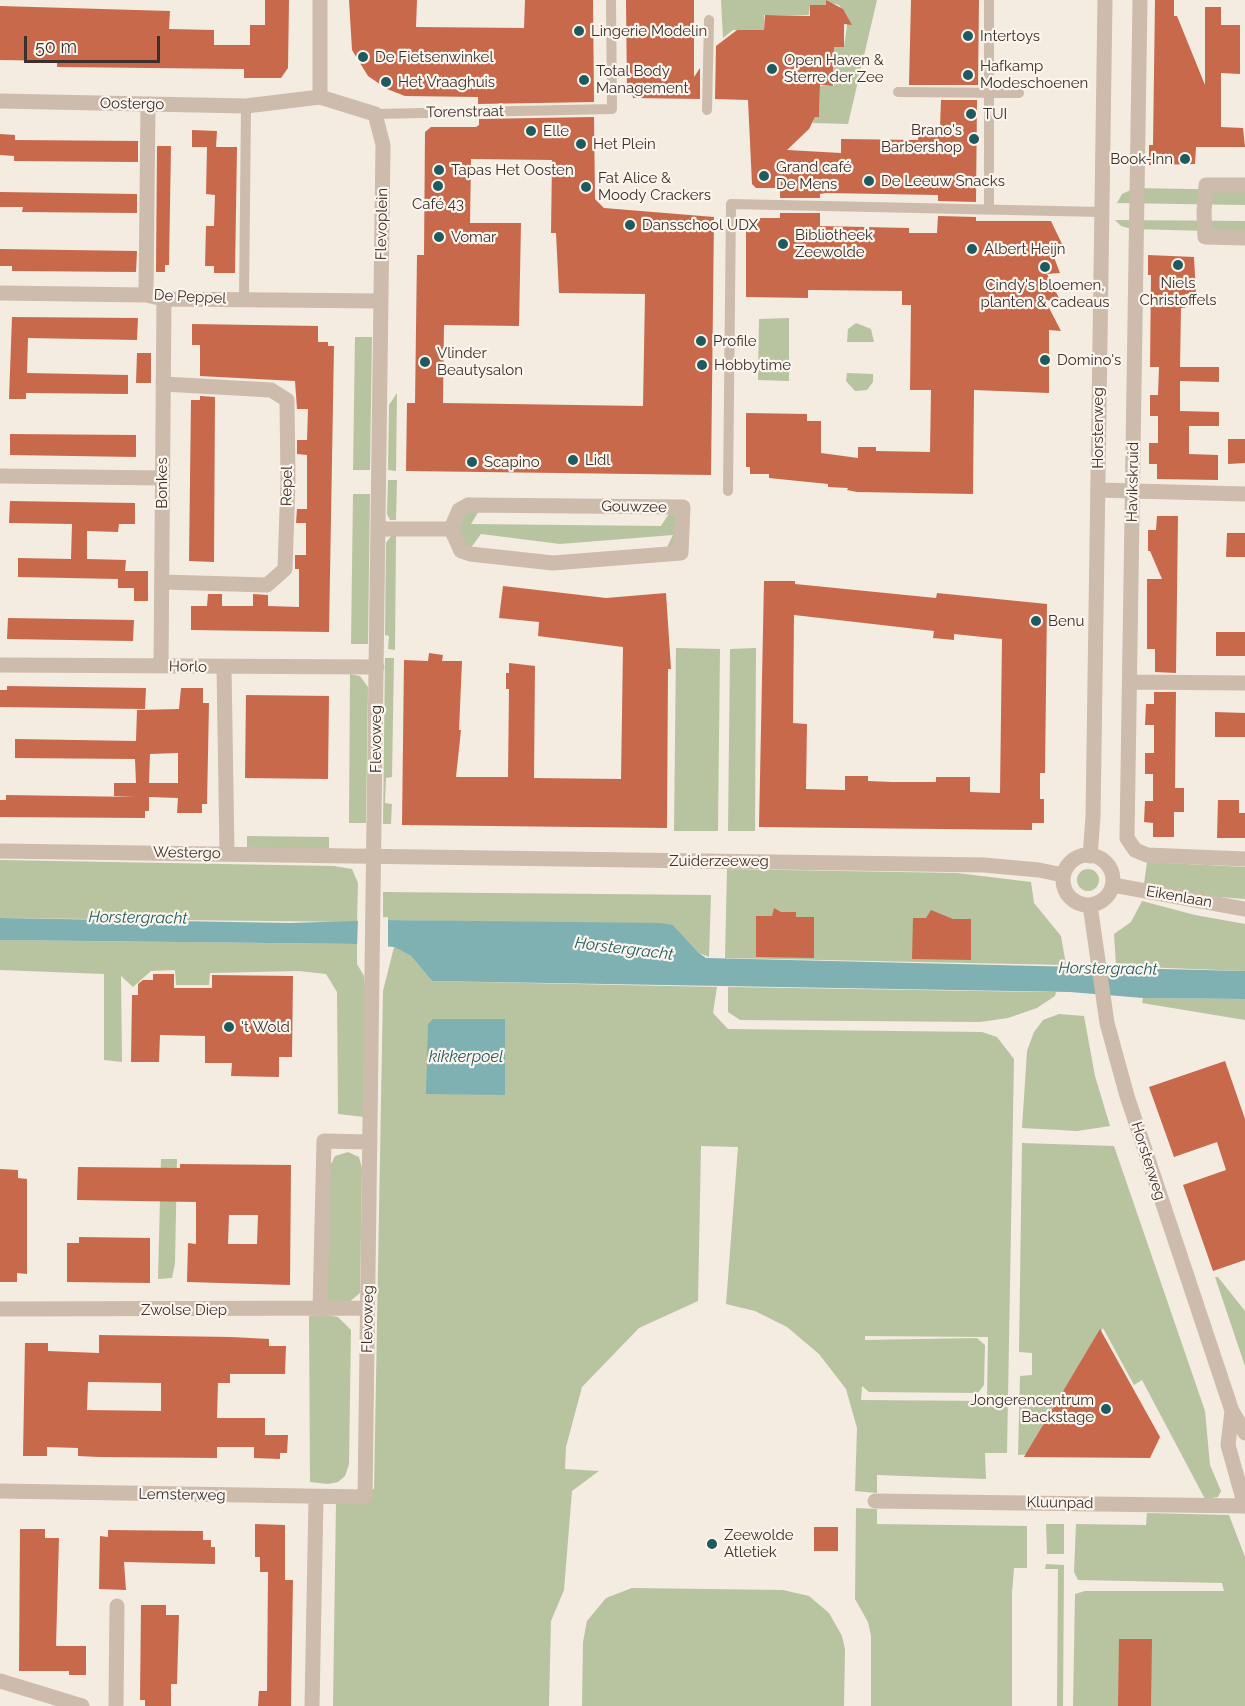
<!DOCTYPE html>
<meta charset="utf-8">
<style>
body{margin:0}
#map{position:relative;width:1245px;height:1706px;overflow:hidden;background:#f4ebe1;font-family:Raleway,sans-serif}
canvas{display:block}
.scale{position:absolute;left:24px;top:36px;width:136px;height:27px;box-sizing:border-box;border:3px solid #3b302b;border-top:0;padding-left:8px;font-size:18px;line-height:21px;white-space:nowrap;color:#3b302b;-webkit-text-stroke:4px #fbf5ee;paint-order:stroke}
</style>
<div id="map">
<canvas width="1245" height="1706"></canvas>
<div class="scale">50 m</div>
</div>
<script>
const c = document.querySelector('canvas').getContext('2d');
c.lineJoin = 'round';
function paint(path, color) { c.fillStyle = color; c.fill(path, 'evenodd'); }
const toPath = rows => new Path2D(rows.map(r => 'M' + r).join(''));
function strokePath(path, color, width, dash) { c.strokeStyle = color; c.lineWidth = width; c.lineCap = dash ? 'butt' : 'round'; c.setLineDash(dash || []); c.stroke(path); }
function write(font, color, halo, rows, align = 'center') {
  c.font = font + ' Raleway,sans-serif'; c.lineWidth = 4.5; c.setLineDash([]); c.textBaseline = 'middle'; c.strokeStyle = halo; c.fillStyle = color; for (const [text, x, y, turn = 0] of rows) {
    c.save(); c.translate(x, y); c.rotate((+turn || 0) * Math.PI / 180); c.textAlign = isNaN(turn) ? turn : align; if (halo) c.strokeText(text, 0, 0); c.fillText(text, 0, 0); c.restore();
  }
}
paint(toPath([
 [721,0,877,0,848,124,813,123,814,117,819,117,820,86,834,86,834,47,844,47,848,18,839,5,826,2,826,5,810,5,809,15,764,15,764,30,733,30,723,38],
 [1135,188,1245,190,1245,205,1117,203,1122,194],
 [1115,220,1245,221,1245,232,1132,229,1121,226],
 [789,318,789,381,758,380,759,319],
 [856,323,871,329,874,342,847,342,848,329],
 [355,337,372,337,370,470,353,470],
 [847,373,873,374,873,382,867,390,855,391,846,381],
 [397,393,396,471,388,470,389,405],
 [388,480,397,480,396,520,390,520,387,514],
 [353,494,370,494,368,644,351,644],
 [480,509,471,524,661,526,670,512,676,514,678,545,665,551,673,535,560,544,481,534,470,549,465,548,456,527,463,513],
 [391,536,396,536,395,650,388,649,389,636,385,635,386,543],
 [676,648,720,649,718,831,674,831],
 [756,648,755,831,728,831,730,649],
 [385,658,394,658,392,777,386,778,385,803,392,804,391,824,383,824],
 [350,674,360,676,368,687,366,823,349,823],
 [247,836,329,837,329,849,247,848],
 [0,860,334,866,352,869,358,883,357,922,0,918],
 [1147,862,1245,867,1245,899,1205,896,1144,884],
 [727,869,957,873,1031,882,1034,903,1061,936,1066,965,725,958],
 '1077 880a11 11 0 1 1 22 0a11 11 0 1 1-22 0Z',
 [383,892,711,895,709,957,699,953,673,925,383,920],
 [1142,901,1195,915,1245,924,1245,971,1116,966,1114,934,1131,922],
 [0,940,357,944,357,964,364,976,365,986,364,1117,338,1114,337,992,326,974,299,971,210,973,209,985,176,985,175,970,151,971,133,987,121,976,122,1062,104,1060,104,974,0,970],
 [394,947,411,956,432,981,717,987,713,1013,728,1029,982,1032,997,1037,1014,1059,1007,1453,985,1453,986,1479,877,1475,877,1493,855,1491,857,1428,846,1389,819,1354,787,1327,755,1311,726,1304,738,1147,701,1146,698,1301,639,1328,582,1387,566,1447,565,1469,599,1471,572,1491,564,1590,551,1621,549,1706,333,1706,336,1501,374,1489,383,991],
 [865,1336,988,1337,987,1401,861,1400,862,1386,869,1392,978,1393,984,1385,985,1345,977,1338,865,1340],
 [728,987,1043,992,1056,992,1055,996,1037,1008,1008,1018,980,1022,740,1020,728,1012],
 [1143,998,1245,999,1245,1020,1142,1003],
 [1059,1014,1084,1016,1095,1076,1110,1126,1077,1131,1022,1128,1027,1051,1034,1032,1043,1020],
 [1022,1143,1114,1146,1205,1411,1210,1465,1221,1491,1218,1497,1205,1499,1142,1380,1134,1385,1103,1328,1033,1454,1018,1455,1020,1376,1032,1375,1032,1353,1019,1352],
 [348,1152,359,1157,362,1168,360,1293,348,1303,326,1302,329,1168,335,1156],
 [161,1159,177,1159,175,1263,172,1278,158,1279],
 [1215,1277,1218,1277,1245,1311,1245,1366],
 [326,1315,338,1317,351,1330,349,1464,345,1476,338,1482,328,1484,310,1482,309,1316],
 [856,1508,877,1509,877,1524,1027,1526,1027,1568,1014,1568,1012,1593,1012,1706,871,1706,871,1636,868,1622,855,1599],
 [1147,1513,1229,1515,1245,1557,1245,1706,1073,1706,1075,1594,1085,1591,1224,1591,1222,1583,1078,1580,1074,1572,1076,1524,1146,1525],
 [1046,1524,1064,1524,1064,1554,1047,1554],
 [1046,1564,1064,1565,1063,1706,1057,1706,1058,1569,1045,1569],
 [632,1588,783,1590,809,1596,829,1613,842,1636,845,1649,844,1706,582,1706,583,1642,587,1621,606,1598]
]), '#b8c4a0');
paint(toPath([
 [0,918,291,923,383,920,660,923,673,925,699,953,706,958,1245,971,1245,999,1143,998,1070,992,432,981,411,956,394,947,357,944,0,940],
 [433,1019,505,1019,505,1095,426,1094,428,1024]
]), '#7fb0b2');
paint(toPath([
 [388,917,388,950,357,947,358,919]
]), '#f4ebe1');
paint(toPath([
 [265,0,289,0,288,68,281,78,244,78,244,69,57,67,57,61,0,60,0,6,170,11,169,29,214,30,214,45,250,45,250,25,265,25],
 [349,0,417,0,416,27,524,28,525,0,593,0,594,102,478,104,478,97,405,96,387,89,368,76,352,50],
 [626,0,694,0,694,77,700,68,700,99,633,98,632,92,627,93],
 [826,0,843,9,852,25,844,24,844,47,834,47,833,86,820,85,819,117,815,117,809,129,787,150,841,153,841,139,918,140,919,127,940,127,941,100,977,100,976,202,938,201,938,195,826,193,820,194,820,198,780,198,780,188,756,188,752,184,748,100,715,99,716,46,737,30,764,30,765,15,810,16,810,5,826,5],
 [911,0,979,0,978,85,909,85],
 [1155,0,1174,0,1174,16,1177,16,1205,85,1205,7,1221,7,1221,25,1240,25,1240,74,1221,73,1221,127,1243,128,1245,147,1196,147,1195,164,1149,165,1149,145,1153,145],
 [594,117,595,199,604,208,714,217,711,475,406,471,407,403,415,403,417,255,424,255,425,132,431,127,476,127,479,125,479,119],
 [471,159,552,160,551,233,556,233,559,293,645,294,643,406,443,403,444,325,519,326,521,223,470,223],
 [192,130,217,131,216,147,237,147,235,273,214,273,214,266,205,266,206,226,214,226,215,195,206,194,207,147,192,147],
 [0,134,15,135,15,140,138,141,138,162,14,161,14,156,0,155],
 [157,146,171,146,169,265,165,265,165,272,156,272],
 [0,192,137,194,137,213,22,212,23,207,0,207],
 [780,213,820,213,820,226,909,228,909,233,937,233,938,216,976,217,976,221,1051,221,1062,244,1049,244,1060,273,1047,274,1061,302,1045,300,1061,331,1049,330,1049,393,974,390,973,494,857,492,847,490,848,488,828,487,828,484,769,478,769,474,750,474,750,467,746,467,746,413,807,414,807,421,821,421,821,453,858,458,858,447,876,447,876,451,930,452,931,390,910,390,911,305,902,305,902,291,808,290,808,298,746,297,746,231,756,232,756,218,780,218],
 [0,249,137,251,136,272,12,271,12,266,0,266],
 [1148,255,1194,257,1196,294,1185,294,1185,308,1181,308,1180,367,1219,367,1219,382,1180,381,1180,411,1219,412,1219,426,1189,426,1189,454,1218,455,1218,480,1157,479,1157,464,1149,464,1149,443,1158,443,1158,416,1150,416,1150,395,1158,395,1159,367,1150,367,1151,275,1148,275],
 [12,317,138,318,137,340,28,338,27,373,128,375,128,394,26,393,26,399,9,399],
 [192,324,318,326,318,342,328,342,328,346,334,346,329,632,191,630,191,606,207,606,208,594,222,594,222,606,253,606,253,594,268,595,268,606,299,607,299,569,295,569,295,555,306,555,306,523,296,523,297,509,307,509,307,455,297,454,297,440,307,440,308,409,297,409,295,381,200,376,200,345,192,345],
 [137,353,151,353,151,383,136,383],
 [200,396,215,397,214,562,189,561,191,400,200,400],
 [10,434,136,435,136,457,10,455],
 [1228,439,1245,439,1245,463,1228,464],
 [10,501,135,503,135,524,119,524,118,532,87,531,87,559,126,560,125,571,148,571,148,601,134,601,134,588,118,588,118,579,18,577,18,558,71,559,72,524,9,523],
 [1157,516,1178,516,1176,673,1155,672,1155,649,1147,649,1147,579,1162,579,1150,551,1148,551,1148,530,1156,530],
 [1227,533,1245,533,1245,557,1226,557],
 [764,581,795,581,795,584,936,598,937,593,1047,604,1045,773,1040,773,1040,799,1044,799,1044,823,1032,823,1032,830,759,827],
 [794,615,934,631,933,638,954,640,954,634,1002,639,1000,793,970,792,970,777,936,777,936,782,892,782,868,781,868,776,845,776,845,790,806,789,807,724,793,723],
 [503,586,606,598,666,593,671,669,668,669,667,828,402,825,404,660,428,661,429,653,443,655,442,661,462,661,459,730,461,730,456,777,508,777,509,689,506,689,506,673,509,673,509,663,535,666,534,778,621,779,623,647,538,636,539,622,499,618],
 [8,618,134,620,133,641,7,639],
 [1216,632,1245,632,1245,656,1216,656],
 [7,686,146,688,145,709,0,707,0,690,7,690],
 [181,688,203,688,203,703,209,703,207,804,202,804,202,813,177,813,178,798,149,797,149,811,145,811,145,818,0,817,0,800,6,800,6,795,136,797,114,796,114,783,136,783,135,759,15,758,15,739,136,741,137,710,179,709],
 [178,753,178,783,149,783,150,754],
 [1154,692,1176,692,1175,788,1184,788,1184,812,1174,812,1174,837,1153,837,1153,823,1144,822,1145,801,1153,801,1153,774,1145,774,1145,753,1154,753,1154,725,1145,725,1146,704,1154,704],
 [246,695,329,696,328,779,245,778],
 [1215,712,1245,713,1245,737,1215,737],
 [1218,800,1239,800,1239,813,1245,813,1245,838,1217,838],
 [774,908,781,912,796,912,796,917,814,917,814,958,756,957,756,916,772,916],
 [931,910,953,919,971,919,971,960,912,959,913,918,926,918],
 [153,974,174,974,174,988,212,988,212,975,293,976,292,1057,279,1057,279,1077,231,1076,232,1063,205,1063,205,1036,160,1035,159,1062,131,1062,132,995,138,995,138,984,143,980,153,980],
 [1225,1061,1245,1119,1245,1260,1213,1271,1183,1185,1226,1170,1217,1142,1174,1157,1149,1087],
 [180,1164,291,1165,290,1285,187,1282,188,1243,196,1244,196,1202,77,1200,78,1167,180,1168],
 [229,1215,258,1215,257,1244,228,1244],
 [0,1169,18,1170,18,1178,27,1179,27,1274,17,1273,17,1282,0,1282],
 [79,1237,150,1238,150,1283,67,1282,67,1243,79,1243],
 [1100,1329,1160,1437,1150,1458,1024,1457],
 [99,1335,231,1337,269,1339,269,1346,286,1346,285,1374,230,1374,230,1383,218,1383,217,1418,265,1418,265,1435,288,1435,287,1453,280,1453,280,1459,254,1458,254,1447,217,1447,217,1458,99,1457,78,1456,78,1448,47,1447,47,1456,23,1456,25,1343,48,1343,48,1351,99,1353],
 [88,1382,161,1383,161,1411,87,1410],
 [255,1524,285,1525,285,1580,293,1580,291,1706,258,1706,259,1691,267,1691,268,1572,260,1572,260,1557,255,1557],
 [814,1527,838,1527,838,1551,814,1551],
 [20,1529,45,1529,45,1538,59,1538,56,1646,86,1646,86,1675,69,1675,69,1671,19,1671],
 [108,1530,203,1531,203,1540,211,1540,211,1547,215,1547,215,1564,124,1562,126,1590,99,1589,100,1536,108,1537],
 [141,1605,166,1605,166,1615,179,1615,177,1684,171,1684,171,1706,145,1706,145,1700,140,1700],
 [1119,1639,1152,1639,1151,1706,1118,1706]
]), '#c8694b');
strokePath(toPath([
 [989,0,989,209],
 [898,92,1019,93],
 [707,110,709,20],
 [375,114,612,109,611,0],
 [244,299,246,106],
 [728,491,731,204,1102,212]
]), '#cdbbac', 10);
strokePath(toPath([
 [1140,0,1127,838,1135,850,1147,855,1245,859],
 [320,97,320,0],
 [0,101,246,106,320,97,375,114,383,145,365,1497,0,1491],
 [1245,185,1206,185,1204,212,1205,237,1245,238],
 [0,293,146,295,164,299,381,301],
 [146,295,148,104],
 [0,476,162,478],
 [1098,490,1245,494],
 [468,505,683,507,681,553,553,563,470,554,461,551,451,529,459,510,468,505],
 [379,529,451,529],
 [162,582,267,585,285,569,288,481,287,400,271,390,163,384],
 [0,665,377,667],
 [161,666,164,299],
 [224,667,227,853],
 [1131,682,1245,683],
 [0,851,984,865,1039,870,1063,875],
 [0,1309,368,1308],
 [320,1310,324,1141,370,1142],
 [875,1501,1245,1506],
 [0,1681,82,1706],
 [116,1706,117,1606],
 [312,1706,316,1498]
]), '#cdbbac', 15);
strokePath(toPath([
 '1063 880a25 25 0 1 1 50 0a25 25 0 1 1-50 0Z',
 [1090,856,1093,817,1105,0],
 [1113,885,1245,909],
 [1090,905,1107,1023,1127,1096,1232,1411,1245,1433],
 [1232,1411,1228,1445,1245,1506]
]), '#cdbbac', 15);
for (const [x, y, r, color] of [
 [579,31,6,"#1f5a5e"],
 [968,36,6,"#1f5a5e"],
 [363,57,6,"#1f5a5e"],
 [772,69,6,"#1f5a5e"],
 [968,75,6,"#1f5a5e"],
 [584,80,6,"#1f5a5e"],
 [386,82,6,"#1f5a5e"],
 [971,114,6,"#1f5a5e"],
 [531,131,6,"#1f5a5e"],
 [974,139,6,"#1f5a5e"],
 [581,144,6,"#1f5a5e"],
 [1185,159,6,"#1f5a5e"],
 [439,170,6,"#1f5a5e"],
 [764,176,6,"#1f5a5e"],
 [869,181,6,"#1f5a5e"],
 [438,186,6,"#1f5a5e"],
 [586,187,6,"#1f5a5e"],
 [630,225,6,"#1f5a5e"],
 [439,237,6,"#1f5a5e"],
 [783,244,6,"#1f5a5e"],
 [972,249,6,"#1f5a5e"],
 [1178,265,6,"#1f5a5e"],
 [1045,267,6,"#1f5a5e"],
 [701,341,6,"#1f5a5e"],
 [1045,360,6,"#1f5a5e"],
 [425,362,6,"#1f5a5e"],
 [702,365,6,"#1f5a5e"],
 [573,460,6,"#1f5a5e"],
 [472,462,6,"#1f5a5e"],
 [1036,621,6,"#1f5a5e"],
 [229,1027,6,"#1f5a5e"],
 [1106,1409,6,"#1f5a5e"],
 [712,1544,6,"#1f5a5e"]
]) { const dot = new Path2D(); dot.arc(x, y, r, 0, 2 * Math.PI); c.fillStyle = color; c.fill(dot); strokePath(dot, '#fbf5ee', 2); }
write('15px', '#3b302b', '#fbf5ee', [
 ["Lingerie Modelin",591,31],
 ["Intertoys",980,36],
 ["De Fietsenwinkel",375,57],
 ["Open Haven &",784,60],
 ["Sterre der Zee",784,77],
 ["Hafkamp",980,66],
 ["Modeschoenen",980,83],
 ["Total Body",596,71],
 ["Management",596,88],
 ["Het Vraaghuis",398,82],
 ["TUI",983,114],
 ["Brano's",962,130,"right"],
 ["Barbershop",962,147,"right"],
 ["Elle",543,131],
 ["Het Plein",593,144],
 ["Book-Inn",1173,159,"right"],
 ["Grand café",776,167],
 ["De Mens",776,184],
 ["Tapas Het Oosten",451,170],
 ["Fat Alice &",598,178],
 ["Moody Crackers",598,195],
 ["De Leeuw Snacks",881,181],
 ["Café 43",438,204,"center"],
 ["Dansschool UDX",642,225],
 ["Bibliotheek",795,235],
 ["Zeewolde",795,252],
 ["Vomar",451,237],
 ["Albert Heijn",984,249],
 ["Niels",1178,283,"center"],
 ["Christoffels",1178,300,"center"],
 ["Cindy's bloemen,",1045,285,"center"],
 ["planten & cadeaus",1045,302,"center"],
 ["Profile",713,341],
 ["Vlinder",437,353],
 ["Beautysalon",437,370],
 ["Domino's",1057,360],
 ["Hobbytime",714,365],
 ["Lidl",585,460],
 ["Scapino",484,462],
 ["Benu",1048,621],
 ["'t Wold",241,1027],
 ["Jongerencentrum",1094,1400,"right"],
 ["Backstage",1094,1417,"right"],
 ["Zeewolde",724,1535],
 ["Atletiek",724,1552]
], 'left');
write('15px', '#3b302b', '#fbf5ee', [
 ["Oostergo",132,104,1],
 ["Torenstraat",465,112,-1],
 ["Flevoplein",382,224,-89],
 ["De Peppel",190,297,3],
 ["Horsterweg",1098,428,-90],
 ["Havikskruid",1133,482,-89],
 ["Bonkes",162,483,-90],
 ["Repel",287,486,-89],
 ["Gouwzee",634,507,1],
 ["Horlo",188,667,1],
 ["Flevoweg",376,739,-90],
 ["Westergo",187,853,1],
 ["Zuiderzeeweg",719,861],
 ["Eikenlaan",1179,897,10],
 ["Horsterweg",1148,1161,72],
 ["Zwolse Diep",184,1310],
 ["Flevoweg",368,1319,-89],
 ["Lemsterweg",182,1495,1],
 ["Kluunpad",1060,1503,1]
]);
write('italic 16px', '#1f5a5e', '#fbf5ee', [
 ["Horstergracht",138,918,1],
 ["Horstergracht",624,949,7],
 ["Horstergracht",1108,969,1],
 ["kikkerpoel",466,1057]
]);
</script>
